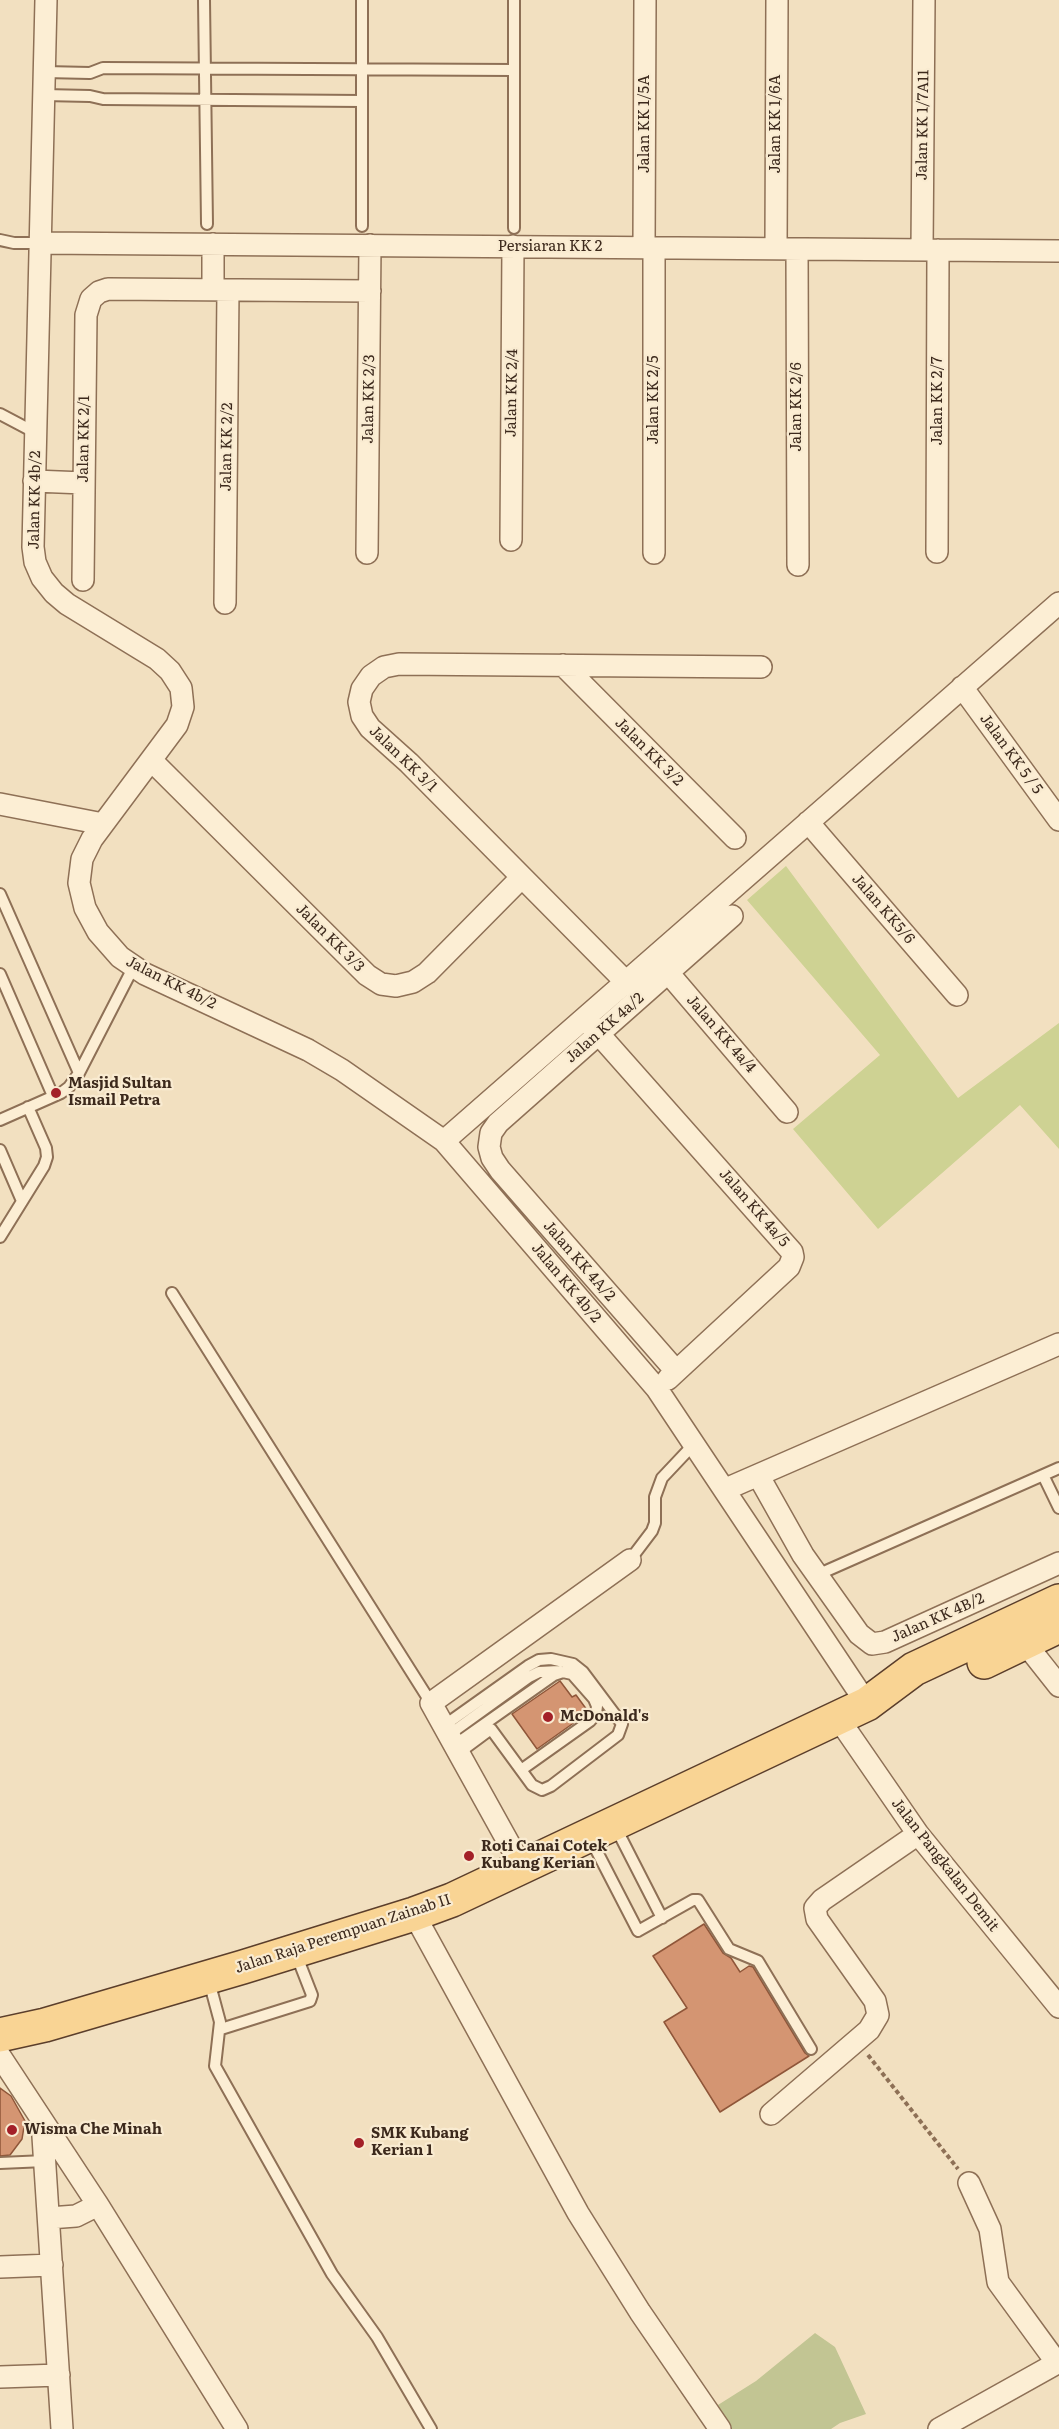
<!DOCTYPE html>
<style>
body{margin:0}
canvas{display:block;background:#f2e0c0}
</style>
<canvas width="1059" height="2429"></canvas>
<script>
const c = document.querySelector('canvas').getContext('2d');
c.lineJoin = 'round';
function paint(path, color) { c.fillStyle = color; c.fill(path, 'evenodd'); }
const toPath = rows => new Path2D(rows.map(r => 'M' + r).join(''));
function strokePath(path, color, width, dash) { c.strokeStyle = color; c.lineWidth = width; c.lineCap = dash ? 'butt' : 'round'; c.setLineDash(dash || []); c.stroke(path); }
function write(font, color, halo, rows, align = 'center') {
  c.font = font + ' Literata,serif'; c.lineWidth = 4.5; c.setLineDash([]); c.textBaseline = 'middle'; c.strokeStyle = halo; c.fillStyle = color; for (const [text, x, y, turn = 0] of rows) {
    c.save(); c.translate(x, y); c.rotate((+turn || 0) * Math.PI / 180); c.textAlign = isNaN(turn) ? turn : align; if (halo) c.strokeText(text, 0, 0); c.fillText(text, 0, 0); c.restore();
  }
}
paint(toPath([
 [786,866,958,1098,1059,1023,1059,1149,1020,1105,878,1229,793,1129,880,1055,747,900]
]), '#ced293');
paint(toPath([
 [815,2333,835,2347,866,2414,840,2423,831,2429,723,2429,710,2410,756,2381]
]), '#c2c593');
const building = toPath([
 [560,1681,572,1697,576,1695,587,1710,580,1715,582,1717,537,1749,512,1714,560,1681],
 [704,1924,723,1953,731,1958,740,1972,749,1966,753,1967,805,2053,809,2056,720,2112,664,2022,687,2008,653,1956,704,1924],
 [0,2088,11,2096,25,2121,22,2139,10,2155,0,2156,0,2088]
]);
paint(building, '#d49572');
strokePath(building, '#8f5639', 1.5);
const lane = toPath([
 [204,0,207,224],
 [362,0,362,226],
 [514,0,514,228],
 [45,72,90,73,103,68,514,70],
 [44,95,90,96,103,99,362,101],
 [0,240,14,243,40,243],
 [0,414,36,433],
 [0,894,79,1073],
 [0,974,53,1096],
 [0,1120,61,1093,69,1087,79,1073,134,966],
 [0,1150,22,1201],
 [0,1237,44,1166,47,1157,46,1148,28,1107],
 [172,1293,431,1703],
 [1043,1475,1059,1508],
 [630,1560,652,1531,655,1523,655,1497,662,1478,695,1443],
 [817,1575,1059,1468],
 [445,1725,528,1666,539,1660,551,1659,573,1664,583,1672,622,1724,618,1735,551,1786,542,1790,532,1785,491,1729,460,1752],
 [450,1734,529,1677,539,1672,559,1671],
 [456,1744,554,1675,563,1672,572,1674,594,1699,597,1706,596,1714,590,1721,521,1770],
 [615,1826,662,1918],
 [590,1838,638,1931,693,1900,698,1900,729,1949,758,1961,811,2049],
 [209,1981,220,2022,215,2066,332,2274,377,2337,431,2429],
 [221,2029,310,2001,312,1995,296,1954],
 [0,2163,45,2161]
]);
const street = toPath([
 [46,0,33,547,35,562,42,578,54,593,67,604,157,659,170,671,181,688,183,707,177,725,92,839,82,859,79,883,85,908,98,932,120,957,145,974,308,1050,342,1070,444,1141,657,1389,867,1704],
 [40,243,1059,251],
 [213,244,213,290],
 [644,247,645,0],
 [776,248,777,0],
 [797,249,798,565],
 [922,250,924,0],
 [34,481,84,483],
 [511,540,513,246],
 [937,552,938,250],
 [367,553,370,245],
 [654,553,654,248],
 [83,580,86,315,91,299,99,292,108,289,370,291],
 [225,603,228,290],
 [563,665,735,838],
 [962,687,1059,820],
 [151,760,367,975,381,984,396,986,413,982,427,973,522,877],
 [0,804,103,824],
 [808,822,957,995],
 [659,962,787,1112],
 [626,982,409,763,370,728,362,716,359,702,362,689,371,676,384,667,399,664,761,667],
 [589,1023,792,1252,793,1257,789,1267,668,1379],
 [444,1141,1059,603],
 [676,1371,500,1170,492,1158,489,1147,491,1133,498,1123,732,916],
 [758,1475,803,1555,859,1634,872,1644,885,1642,1059,1563],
 [726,1489,1059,1344],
 [1025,1643,1059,1686],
 [838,1718,918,1834,1059,2007],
 [522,1867,431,1703,630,1560],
 [414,1914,578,2213,640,2312,720,2429],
 [0,2056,98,2205,237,2429],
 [771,2114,869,2030,878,2015,875,2001,817,1919,815,1908,822,1900,918,1834],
 [42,2121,62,2429],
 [969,2183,990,2229,998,2282,1057,2363],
 [49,2218,76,2216,98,2205],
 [0,2267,52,2265],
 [0,2377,59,2375],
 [939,2429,1059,2362]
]);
const primary = toPath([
 [984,1662,1059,1626],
 [0,2035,45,2025,243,1967,414,1914,452,1900,867,1704,914,1669,1059,1601]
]);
strokePath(lane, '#8e7056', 14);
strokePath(street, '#8e7056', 24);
strokePath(primary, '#5b3e2b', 36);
strokePath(toPath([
 [868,2055,958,2169]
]), '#8e7056', 4, [4.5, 3]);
strokePath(lane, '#fceed4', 10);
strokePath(street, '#fceed4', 21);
strokePath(primary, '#f9d494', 33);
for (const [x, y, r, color] of [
 [56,1093,6,"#a32028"],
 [548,1717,6,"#a32028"],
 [469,1856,6,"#a32028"],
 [12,2130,6,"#a32028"],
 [359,2143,6,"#a32028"]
]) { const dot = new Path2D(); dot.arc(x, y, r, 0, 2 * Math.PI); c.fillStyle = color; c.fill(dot); strokePath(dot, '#f9ebd1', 2); }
write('15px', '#3c291c', '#f9ebd1', [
 ["Jalan KK 1/5A",645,124,-90],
 ["Jalan KK 1/6A",776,124,-90],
 ["Jalan KK 1/7A11",923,125,-89],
 ["Persiaran KK 2",550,247],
 ["Jalan KK 2/4",512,393,-89],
 ["Jalan KK 2/3",369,399,-89],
 ["Jalan KK 2/5",654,400,-90],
 ["Jalan KK 2/7",938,401,-90],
 ["Jalan KK 2/6",797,407,-90],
 ["Jalan KK 2/1",84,439,-89],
 ["Jalan KK 2/2",227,447,-89],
 ["Jalan KK 4b/2",35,500,-89],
 ["Jalan KK 3/2",649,752,45],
 ["Jalan KK 5 / 5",1011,754,54],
 ["Jalan KK 3/1",403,759,44],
 ["Jalan KK5/6",883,909,49],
 ["Jalan KK 3/3",330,938,45],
 ["Jalan KK 4b/2",171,983,27],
 ["Jalan KK 4a/2",605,1028,-41],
 ["Jalan KK 4a/4",721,1034,49],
 ["Jalan KK 4a/5",754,1208,49],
 ["Jalan KK 4A/2",579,1261,49],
 ["Jalan KK 4b/2",566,1283,50],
 ["Jalan KK 4B/2",938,1618,-24],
 ["Jalan Pangkalan Demit",945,1865,52],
 ["Jalan Raja Perempuan Zainab II",343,1934,-18]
]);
write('bold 15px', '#3c291c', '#f9ebd1', [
 ["Masjid Sultan",68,1084],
 ["Ismail Petra",68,1101],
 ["McDonald's",560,1717],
 ["Roti Canai Cotek",481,1847],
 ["Kubang Kerian",481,1864],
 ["Wisma Che Minah",24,2130],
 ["SMK Kubang",371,2134],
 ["Kerian 1",371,2151]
], 'left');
</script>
